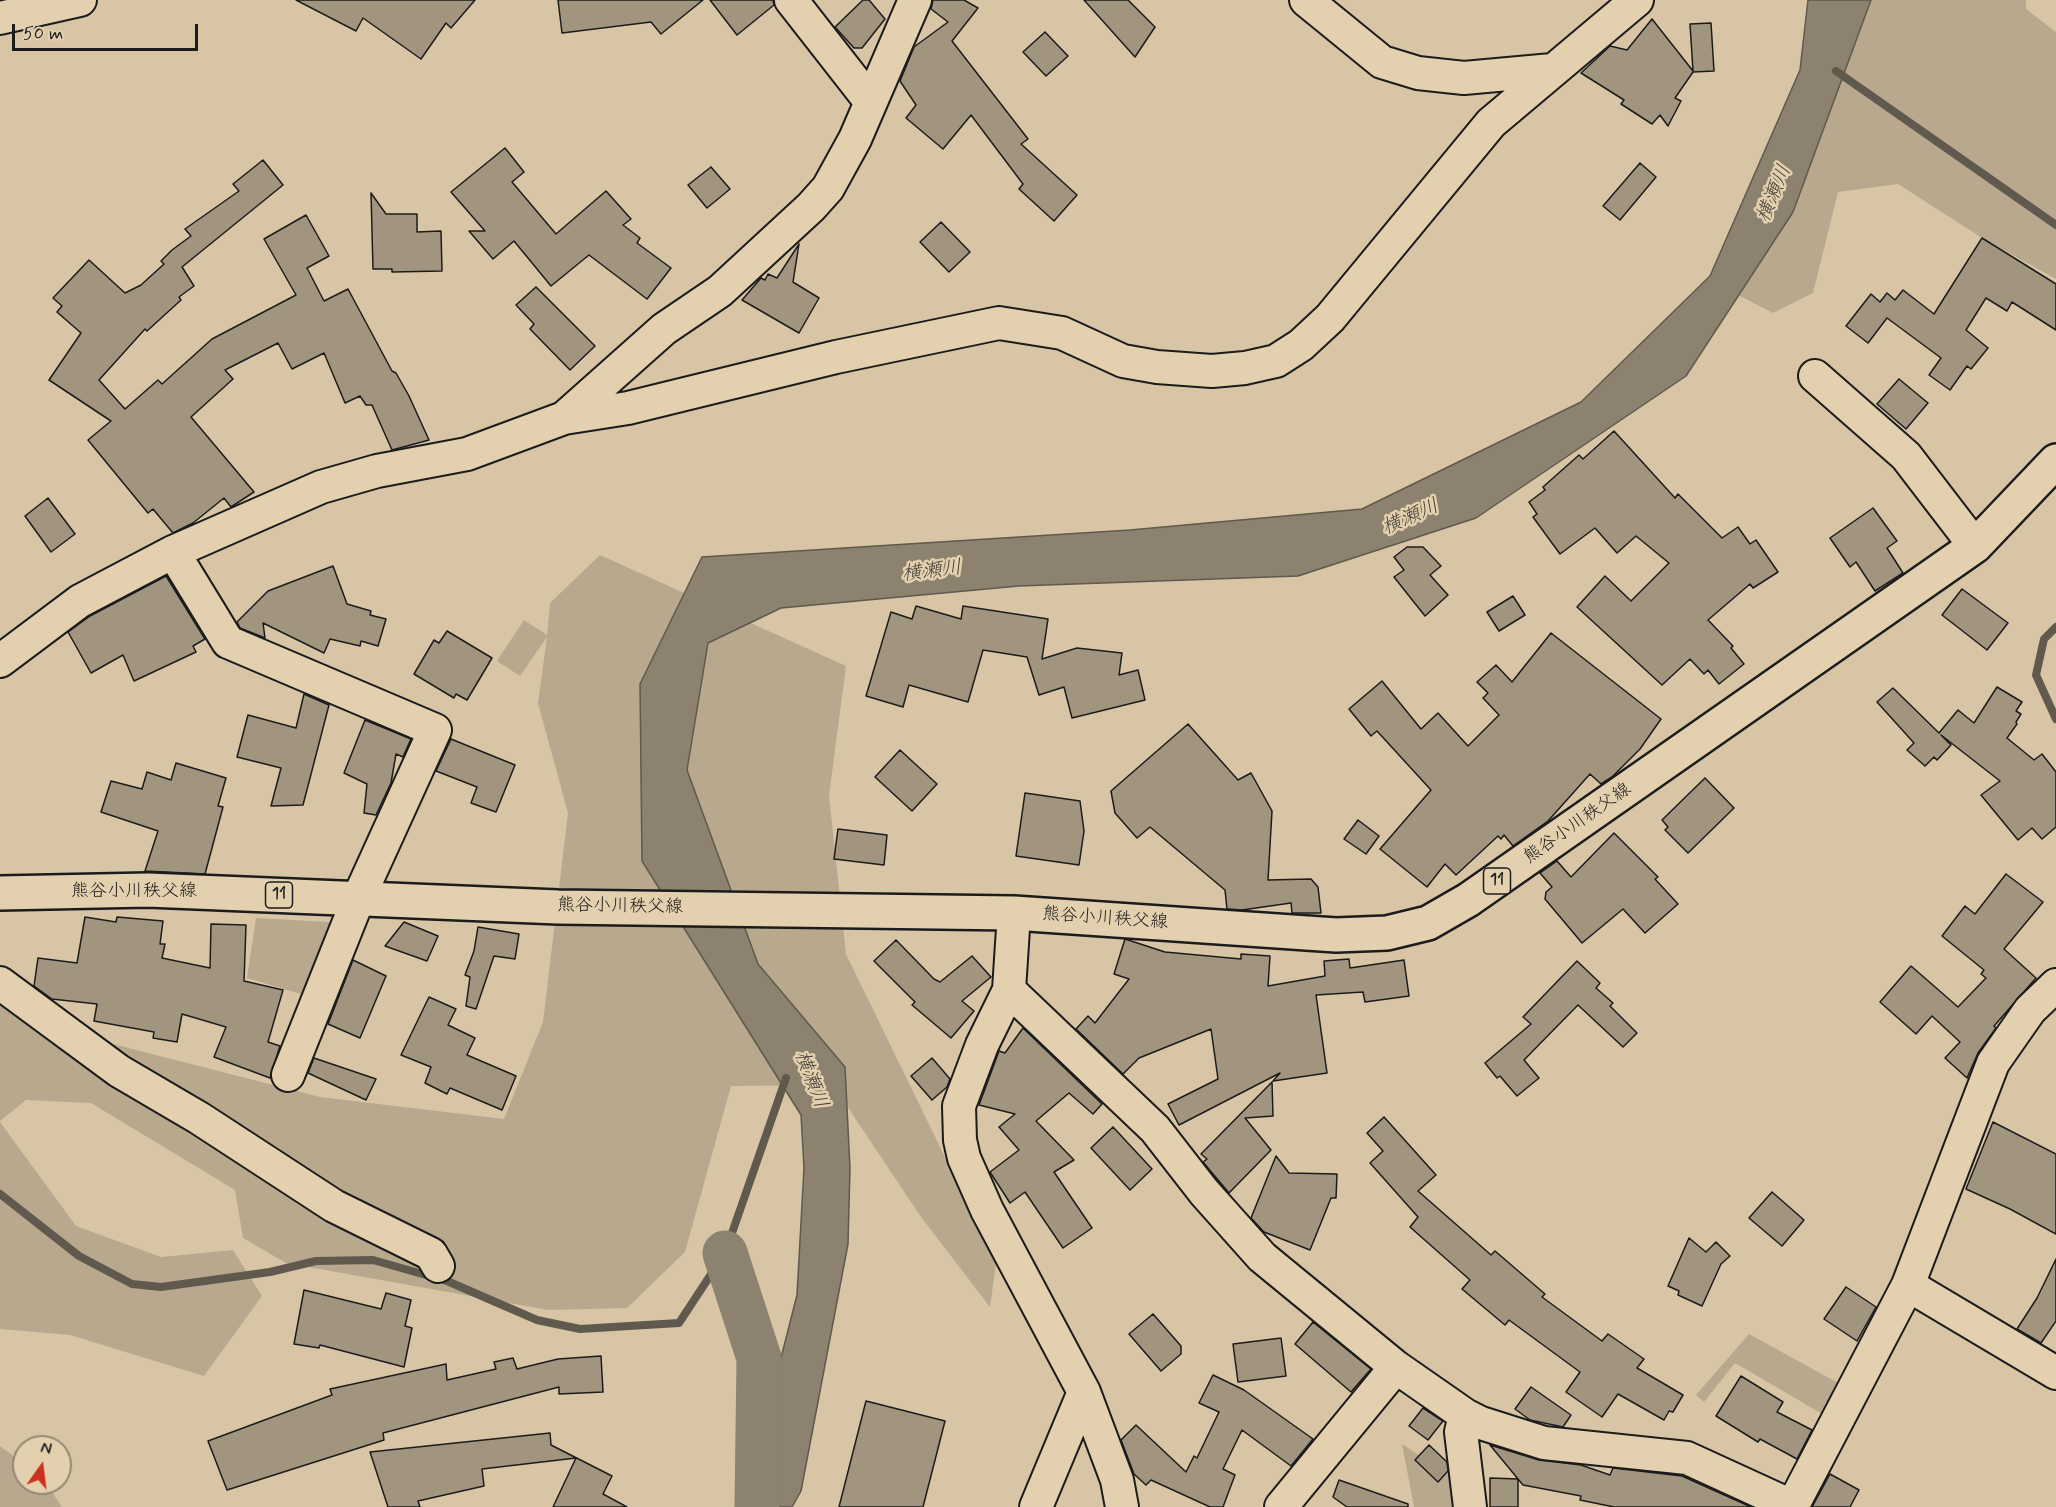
<!DOCTYPE html>
<meta charset="utf-8">
<style>
body{margin:0}
#map{position:relative;width:2056px;height:1507px;overflow:hidden;background:#d7c5a5;font-family:Mynerve,sans-serif}
canvas{display:block}
.north{position:absolute;left:12px;top:1435px;width:60px;height:60px;box-sizing:border-box;background:#e3d0ae;border:2px solid #938874;border-radius:50%;rotate:14deg;font-size:16px;font-weight:700;line-height:24px;text-align:center;color:#1c1c1c}
.north::after{content:'';display:block;margin:auto;width:21px;height:27px;background:#c8321e;clip-path:polygon(50% 0,100% 100%,50% 72%,0 100%)}
.scale{position:absolute;left:12px;top:24px;width:186px;height:27px;box-sizing:border-box;border:3px solid #1c1c1c;border-top:0;padding-left:8px;font-size:18px;line-height:21px;white-space:nowrap;color:#1c1c1c;-webkit-text-stroke:4px #e3d0ae;paint-order:stroke}
</style>
<div id="map">
<canvas width="2056" height="1507"></canvas>
<div class="north">N</div>
<div class="scale">50 m</div>
</div>
<script>
const c = document.querySelector('canvas').getContext('2d');
c.lineJoin = 'round';
function paint(path, color) { c.fillStyle = color; c.fill(path, 'evenodd'); }
const toPath = rows => new Path2D(rows.map(r => 'M' + r).join(''));
function strokePath(path, color, width, dash) { c.strokeStyle = color; c.lineWidth = width; c.lineCap = dash ? 'butt' : 'round'; c.setLineDash(dash || []); c.stroke(path); }
function write(font, color, halo, rows, align = 'center') {
  c.font = font + ' Mynerve,"Klee One",sans-serif'; c.lineWidth = 5; c.setLineDash([]); c.textBaseline = 'middle'; c.strokeStyle = halo; c.fillStyle = color; for (const [text, x, y, turn = 0] of rows) {
    c.save(); c.translate(x, y); c.rotate((+turn || 0) * Math.PI / 180); c.textAlign = isNaN(turn) ? turn : align; if (halo) c.strokeText(text, 0, 0); c.fillText(text, 0, 0); c.restore();
  }
}
paint(toPath([
 [1839,0,2026,0,2026,9,2056,32,2056,279,1982,238,1898,184,1838,192,1813,293,1773,313,1736,294],
 [600,555,846,666,829,796,846,954,996,1262,990,1307,921,1217,833,1085,731,1086,685,1252,627,1308,548,1310,286,1263,243,1238,235,1190,91,1103,26,1100,0,1121,0,989,101,1041,320,1097,504,1119,543,1022,568,813,538,703,547,637,520,676,497,661,524,620,547,635,550,603],
 [256,918,347,923,314,998,247,978],
 [0,1122,76,1226,161,1257,233,1250,262,1296,204,1376,70,1335,0,1329],
 [1749,1334,1840,1384,1824,1415,1735,1363,1704,1402,1696,1395],
 [1402,1444,1450,1476,1457,1507,1414,1507],
 [0,1446,24,1464,24,1483,46,1483,62,1507,0,1507]
]), '#b8a98e');
const water = toPath([
 [1808,0,1871,0,1793,212,1686,376,1476,518,1298,576,1019,586,781,608,708,643,687,770,758,964,845,1067,850,1168,848,1244,801,1491,792,1507,743,1507,797,1295,804,1168,801,1115,642,861,640,684,702,557,1130,530,1362,509,1581,402,1710,276,1800,70,1808,0]
]);
paint(water, '#8c826f');
strokePath(water, '#5f594e', 1.5);
strokePath(toPath([
 [1836,71,2056,225],
 [2056,627,2044,639,2036,675,2056,719],
 [0,1194,79,1256,132,1284,161,1287,270,1272,316,1261,373,1260,447,1281,537,1320,580,1329,679,1323,725,1253,786,1078]
]), '#5f594e', 8);
strokePath(toPath([
 [725,1253,759,1358,757,1507]
]), '#8c826f', 45);
const building = toPath([
 [296,0,475,0,451,28,446,23,421,59,363,18,356,31,296,0],
 [558,0,703,0,661,34,651,22,562,33,558,0],
 [710,0,773,0,774,5,737,35,710,0],
 [863,0,869,0,885,19,862,48,854,48,835,27,863,0],
 [933,0,964,0,978,8,952,41,1028,139,1021,144,1077,195,1054,221,1019,189,1023,184,971,115,943,149,906,118,916,105,900,81,914,47,948,22,931,9,933,0],
 [1084,0,1128,0,1155,27,1135,57,1084,0],
 [1652,19,1693,71,1690,24,1711,23,1714,71,1693,72,1675,98,1681,101,1668,126,1660,115,1652,124,1621,104,1624,100,1581,73,1610,46,1627,50,1652,19],
 [1045,32,1068,56,1046,76,1023,52,1045,32],
 [505,148,524,172,512,182,556,234,606,191,631,219,623,225,640,238,637,243,671,268,647,299,589,255,551,286,514,241,493,259,469,231,485,231,451,192,505,148],
 [263,160,283,185,182,267,194,286,179,297,181,300,147,331,145,329,99,380,125,409,158,380,162,384,212,339,296,295,264,239,306,215,329,256,307,268,324,301,348,289,392,371,396,373,409,396,429,440,392,450,372,405,366,405,360,396,345,403,324,353,292,369,278,343,225,370,233,379,191,417,254,492,231,507,224,498,193,523,173,533,153,509,148,513,88,440,111,421,49,380,81,333,57,312,62,306,53,298,89,260,125,293,141,285,164,264,161,261,172,250,191,236,185,229,239,191,233,184,263,160],
 [1640,163,1656,177,1620,220,1603,206,1640,163],
 [711,167,730,189,707,208,688,185,711,167],
 [371,193,386,214,417,214,417,232,441,231,442,271,392,272,392,269,373,269,371,193],
 [941,222,970,252,949,272,920,242,941,222],
 [1982,238,2056,284,2056,330,2012,302,2007,311,1986,298,1966,330,1988,348,1971,369,1967,366,1950,390,1929,375,1941,358,1887,318,1868,343,1846,326,1871,294,1880,302,1887,293,1895,300,1903,290,1934,314,1982,238],
 [799,244,793,282,819,298,799,333,742,300,761,278,765,280,768,274,777,278,799,244],
 [536,287,595,346,570,370,530,329,534,324,516,305,536,287],
 [1899,379,1928,403,1906,429,1877,404,1899,379],
 [1614,431,1675,498,1678,494,1722,538,1738,527,1750,544,1756,540,1778,572,1753,588,1750,584,1708,620,1733,646,1731,648,1744,664,1719,684,1708,670,1704,674,1690,659,1662,685,1577,607,1605,576,1631,601,1669,563,1636,536,1617,553,1595,528,1560,554,1533,517,1537,514,1529,502,1545,490,1543,487,1579,455,1583,459,1614,431],
 [48,498,75,534,51,552,25,516,48,498],
 [1873,508,1897,541,1887,548,1903,573,1875,591,1856,562,1850,567,1830,538,1873,508],
 [1407,547,1423,547,1441,566,1430,575,1448,595,1425,616,1394,577,1404,570,1394,557,1407,547],
 [333,566,347,604,371,611,370,615,386,619,378,646,361,641,360,646,330,639,324,653,263,623,265,638,240,628,237,622,268,591,333,566],
 [166,576,205,639,193,646,196,652,134,681,123,655,91,673,68,632,90,616,166,576],
 [1962,589,2008,623,1987,650,1942,615,1962,589],
 [1513,596,1525,615,1499,631,1487,612,1513,596],
 [916,606,961,619,963,606,1048,619,1042,659,1077,648,1122,653,1119,675,1138,670,1145,700,1072,718,1064,687,1039,695,1027,657,983,650,968,702,909,685,903,707,866,696,891,612,912,619,916,606],
 [447,631,492,658,467,700,456,694,454,698,414,674,434,640,439,643,447,631],
 [1551,633,1661,719,1640,749,1612,777,1601,784,1590,774,1548,821,1513,846,1504,835,1501,839,1498,836,1456,875,1445,864,1427,887,1380,849,1431,790,1377,731,1371,736,1349,709,1382,681,1421,729,1438,713,1468,746,1499,715,1483,698,1488,693,1477,682,1496,665,1512,682,1551,633],
 [1997,687,2022,702,2016,711,2021,714,2016,722,2017,724,2007,738,2034,760,2042,754,2056,772,2056,827,2042,839,2032,828,2018,840,1981,795,2000,781,1941,735,1951,745,1937,760,1934,757,1925,766,1907,750,1914,743,1877,702,1893,688,1939,733,1958,710,1974,723,1997,687],
 [304,694,329,705,303,805,271,806,281,768,237,757,248,715,296,728,304,694],
 [365,720,411,739,403,757,396,754,391,783,376,815,364,813,367,784,344,773,365,720],
 [1188,724,1238,780,1251,773,1272,811,1268,880,1311,879,1318,887,1321,913,1292,913,1291,903,1242,910,1227,909,1225,890,1150,827,1137,838,1115,813,1111,791,1188,724],
 [451,739,515,765,496,812,471,803,477,787,436,771,451,739],
 [900,750,937,784,912,811,875,777,900,750],
 [176,763,226,778,218,806,223,807,205,874,145,871,158,831,101,812,111,781,142,789,147,772,171,780,176,763],
 [1705,778,1734,808,1688,853,1665,830,1668,827,1662,820,1705,778],
 [1025,793,1080,801,1084,831,1079,865,1016,856,1025,793],
 [1358,820,1379,836,1366,854,1344,839,1358,820],
 [838,829,887,835,884,865,834,859,838,829],
 [1614,833,1658,877,1655,879,1678,904,1645,933,1623,909,1582,943,1545,899,1546,892,1552,887,1540,873,1557,861,1571,877,1614,833],
 [2006,874,2043,902,2004,949,2036,978,1994,1026,1996,1028,1978,1053,1967,1078,1945,1058,1960,1042,1932,1016,1916,1034,1880,1002,1911,966,1958,1007,1986,978,1981,974,1984,970,1942,936,1965,906,1975,914,2006,874],
 [85,917,116,922,117,917,163,921,160,944,165,944,162,958,210,968,211,924,246,925,244,981,283,990,268,1042,280,1046,270,1078,214,1057,226,1027,182,1014,177,1042,153,1038,154,1032,94,1021,97,1004,52,999,34,986,38,958,77,963,85,917],
 [404,922,438,936,427,961,385,946,404,922],
 [478,927,519,934,515,959,494,956,476,1009,466,1006,470,977,465,975,474,951,478,927],
 [1125,939,1165,952,1241,959,1241,954,1270,956,1268,986,1325,976,1324,961,1349,959,1350,968,1404,960,1409,996,1365,1002,1363,992,1316,995,1327,1073,1273,1081,1280,1073,1179,1125,1168,1104,1218,1079,1211,1029,1139,1058,1123,1074,1076,1029,1088,1016,1095,1023,1129,979,1114,974,1125,939],
 [896,940,934,979,940,982,972,956,991,977,962,1001,974,1011,951,1038,912,1005,915,1002,874,961,896,940],
 [353,960,386,976,360,1038,328,1024,353,960],
 [1577,961,1600,983,1596,988,1613,1003,1610,1006,1637,1033,1623,1047,1578,1005,1524,1060,1539,1078,1517,1096,1500,1076,1497,1078,1485,1063,1531,1024,1523,1017,1577,961],
 [429,997,456,1009,448,1025,475,1038,467,1055,516,1076,502,1110,450,1088,447,1094,425,1083,431,1067,401,1055,429,997],
 [1023,1028,1102,1104,1093,1114,1069,1093,1036,1121,1074,1160,1054,1172,1092,1228,1063,1248,1025,1192,1010,1203,990,1172,1019,1150,999,1127,1015,1114,979,1105,999,1051,1005,1053,1023,1028],
 [314,1058,376,1079,366,1100,308,1073,314,1058],
 [932,1058,950,1079,947,1087,932,1100,911,1076,932,1058],
 [1272,1082,1273,1116,1245,1118,1271,1150,1229,1193,1203,1162,1207,1159,1201,1154,1272,1082],
 [1384,1117,1436,1175,1418,1191,1491,1255,1495,1251,1545,1294,1542,1297,1602,1341,1608,1334,1644,1359,1637,1368,1683,1395,1673,1412,1669,1411,1664,1420,1618,1394,1602,1417,1566,1392,1580,1372,1509,1320,1505,1325,1462,1289,1470,1280,1410,1227,1418,1217,1370,1163,1383,1151,1367,1133,1384,1117],
 [1993,1122,2056,1154,2056,1234,2010,1209,1966,1189,1993,1122],
 [1113,1127,1152,1169,1130,1190,1091,1148,1113,1127],
 [1276,1156,1289,1173,1337,1174,1336,1198,1331,1198,1310,1250,1264,1232,1251,1218,1276,1156],
 [1772,1192,1804,1220,1782,1246,1749,1218,1772,1192],
 [1689,1238,1706,1252,1716,1242,1730,1256,1721,1264,1702,1306,1678,1295,1679,1291,1668,1286,1689,1238],
 [2056,1259,2056,1321,2041,1343,2017,1329,2037,1298,2056,1259],
 [1846,1287,1876,1307,1857,1341,1824,1319,1846,1287],
 [304,1290,381,1309,386,1293,411,1300,405,1326,412,1328,404,1367,320,1345,319,1348,294,1344,304,1290],
 [1153,1314,1181,1346,1181,1354,1161,1371,1129,1334,1153,1314],
 [1313,1322,1371,1369,1351,1392,1295,1344,1313,1322],
 [1281,1338,1286,1376,1238,1382,1233,1344,1281,1338],
 [601,1356,603,1392,559,1394,559,1387,383,1433,384,1440,227,1490,208,1441,332,1395,330,1389,446,1364,447,1380,496,1369,494,1362,513,1358,517,1369,558,1359,601,1356],
 [1213,1375,1244,1390,1313,1439,1291,1466,1242,1430,1223,1469,1235,1475,1223,1507,1210,1507,1151,1480,1146,1485,1134,1474,1121,1440,1136,1425,1186,1472,1194,1456,1197,1458,1219,1412,1199,1403,1213,1375],
 [1741,1376,1783,1402,1777,1412,1812,1430,1797,1459,1760,1439,1758,1442,1716,1416,1741,1376],
 [1531,1387,1571,1415,1563,1427,1530,1420,1515,1409,1531,1387],
 [866,1401,945,1421,923,1507,839,1507,866,1401],
 [1423,1408,1443,1421,1428,1440,1409,1426,1423,1408],
 [550,1433,551,1445,612,1476,603,1494,627,1507,553,1507,576,1458,482,1469,484,1486,418,1501,420,1507,388,1507,370,1452,550,1433],
 [1429,1445,1447,1462,1448,1471,1438,1482,1415,1460,1429,1445],
 [1490,1445,1539,1460,1581,1465,1610,1475,1613,1468,1682,1476,1751,1507,1614,1507,1580,1500,1581,1496,1523,1485,1490,1445],
 [1830,1474,1859,1490,1850,1507,1812,1507,1830,1474],
 [1490,1478,1518,1479,1518,1507,1490,1507,1490,1478],
 [1339,1480,1408,1504,1408,1507,1347,1507,1333,1497,1339,1480]
]);
paint(building, '#a2957f');
strokePath(building, '#1c1c1c', 1.5);
const minor = toPath([
 [791,0,870,101],
 [1306,0,1382,62,1418,73,1464,78,1552,70],
 [0,18,80,0],
 [1815,376,1906,456,1975,546],
 [564,418,664,329,720,291,811,207,828,188,855,139,915,0],
 [173,552,228,642,435,730,359,897,288,1075],
 [0,661,80,601,173,552,321,487,377,471,467,454,564,418,628,408,836,357,999,323,1062,333,1123,361,1157,367,1212,371,1245,368,1276,361,1301,345,1330,318,1491,123,1637,0],
 [1014,913,1009,990,982,1045,959,1106,960,1140,964,1158,987,1210,1084,1392,1117,1480,1122,1507],
 [0,983,119,1071,199,1118,334,1206,431,1254,438,1266],
 [1009,990,1155,1129,1204,1192,1262,1257,1396,1367,1465,1415,1481,1423,1544,1443,1687,1458,1794,1507],
 [1908,1285,2056,1373],
 [1465,1415,1461,1432,1470,1507],
 [1036,1507,1084,1392],
 [1281,1507,1396,1367],
 [1792,1507,1908,1285,1993,1063,2030,1010,2056,985]
]);
const major = toPath([
 [0,893,148,890,558,907,1014,913,1336,935,1387,933,1428,923,1468,900,1975,546,2056,461]
]);
strokePath(minor, '#1c1c1c', 36);
strokePath(major, '#1c1c1c', 38);
strokePath(minor, '#e3d0ae', 32);
strokePath(major, '#e3d0ae', 33);
for (const [x, y, w] of [
 [1497,881,27],
 [279,895,27]
]) { const box = new Path2D(); box.roundRect(x - w / 2, y - 13, w, 26, 4.5); c.fillStyle = '#e3d0ae'; c.fill(box); strokePath(box, '#1c1c1c', 1.5); }
write('bold 16px', '#1c1c1c', null, [
 ["11",1497,881],
 ["11",279,895]
]);
write('18px', '#1c1c1c', '#e3d0ae', [
 ["熊谷小川秩父線",1578,824,-35],
 ["熊谷小川秩父線",134,892],
 ["熊谷小川秩父線",620,907,1],
 ["熊谷小川秩父線",1105,919,4]
]);
write('italic 20px', '#434039', '#e3d0ae', [
 ["横瀬川",1775,194,-67],
 ["横瀬川",1411,518,-24],
 ["横瀬川",932,572,-7],
 ["横瀬川",810,1080,69]
]);
</script>
